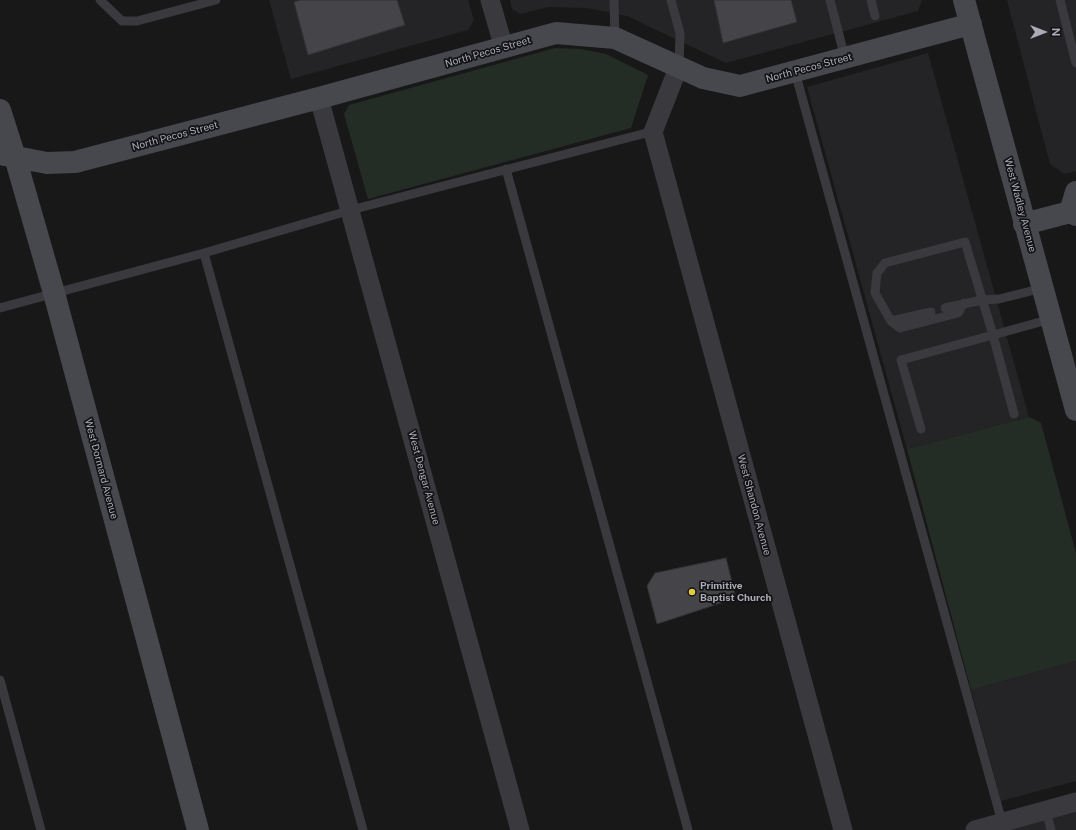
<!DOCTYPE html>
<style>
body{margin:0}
#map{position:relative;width:1076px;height:830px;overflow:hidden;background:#181819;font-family:"Public Sans",sans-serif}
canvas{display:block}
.north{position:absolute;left:1024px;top:12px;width:40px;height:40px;-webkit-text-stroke:3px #131214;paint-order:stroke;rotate:90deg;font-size:11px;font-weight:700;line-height:16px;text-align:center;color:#abadb8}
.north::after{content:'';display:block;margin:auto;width:14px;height:18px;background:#abadb8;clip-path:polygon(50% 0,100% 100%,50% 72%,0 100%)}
</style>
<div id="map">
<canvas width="1076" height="830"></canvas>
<div class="north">N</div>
</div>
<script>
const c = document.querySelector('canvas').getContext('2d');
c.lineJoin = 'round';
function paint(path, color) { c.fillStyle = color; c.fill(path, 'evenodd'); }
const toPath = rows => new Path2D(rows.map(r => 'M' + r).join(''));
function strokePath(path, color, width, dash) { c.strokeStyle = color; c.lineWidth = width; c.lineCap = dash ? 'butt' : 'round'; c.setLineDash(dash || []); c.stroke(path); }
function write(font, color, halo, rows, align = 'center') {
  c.font = font + ' "Public Sans",sans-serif'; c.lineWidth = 3.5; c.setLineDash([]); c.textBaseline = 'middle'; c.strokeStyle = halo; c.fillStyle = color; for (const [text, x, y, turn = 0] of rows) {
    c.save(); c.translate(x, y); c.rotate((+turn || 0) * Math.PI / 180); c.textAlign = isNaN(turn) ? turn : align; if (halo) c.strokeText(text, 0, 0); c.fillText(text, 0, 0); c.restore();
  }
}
paint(toPath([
 [269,0,468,0,474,20,468,30,291,79],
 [510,0,922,0,918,11,726,63,627,16,587,8,548,7,521,14,512,9],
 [1007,0,1076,0,1076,171,1064,174,1050,164],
 [928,53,1029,417,907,449,807,87],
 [1076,661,1076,781,1001,801,971,690],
 [1076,804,1076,830,979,830]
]), '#242426');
paint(toPath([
 [555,48,581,49,606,54,648,75,631,128,368,199,344,114,349,105],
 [1029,417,1041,423,1076,553,1076,661,971,690,907,449]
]), '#242c26');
const building = toPath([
 [301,0,397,0,405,25,308,55,294,2,301,0],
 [714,0,791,0,797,22,723,43,714,0],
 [726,558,736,598,657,624,647,586,655,573,726,558]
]);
paint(building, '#454549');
strokePath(building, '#323235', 1);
strokePath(toPath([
 [100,0,122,21,137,21,216,0],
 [614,0,615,38],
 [671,0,680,33,679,67],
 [830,0,845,58],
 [871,0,875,16],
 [1060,0,1076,63],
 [795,72,1002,822],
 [506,169,688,830],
 [204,253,363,830],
 [0,308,204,253,351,210,654,131],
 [945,308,982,300,999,299,1043,288],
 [931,312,891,321,875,293,877,273,885,263,965,242,993,335,1051,319],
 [891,321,900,328,958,313,964,303],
 [921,429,901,360,993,335,1014,414],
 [0,680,41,830],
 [1046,810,1051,830]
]), '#39393e', 9);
strokePath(toPath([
 [490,0,504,48],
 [678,68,653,132,843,830],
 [319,98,520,830],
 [975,830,1076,802]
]), '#39393e', 19);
strokePath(toPath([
 [964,0,1076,410],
 [0,110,15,157,54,293,198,830],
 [0,154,47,163,75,162,319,98,556,33,615,38,703,78,740,86,971,24],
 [1070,212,1076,192],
 [1024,224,1070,212,1076,215]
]), '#47474e', 22);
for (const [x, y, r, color] of [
 [692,592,4,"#e4ca45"]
]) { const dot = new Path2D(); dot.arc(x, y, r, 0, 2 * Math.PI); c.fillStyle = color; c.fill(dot); strokePath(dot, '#131214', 1.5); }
write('10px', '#abadb8', '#131214', [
 ["North Pecos Street",488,52,-16],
 ["North Pecos Street",809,68,-15],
 ["North Pecos Street",175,136,-15],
 ["West Wadley Avenue",1020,205,75],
 ["West Dormard Avenue",101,469,75],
 ["West Dengar Avenue",424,478,75],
 ["West Shandon Avenue",754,505,75]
]);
write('bold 10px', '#abadb8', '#131214', [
 ["Primitive",700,586],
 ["Baptist Church",700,598]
], 'left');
</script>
